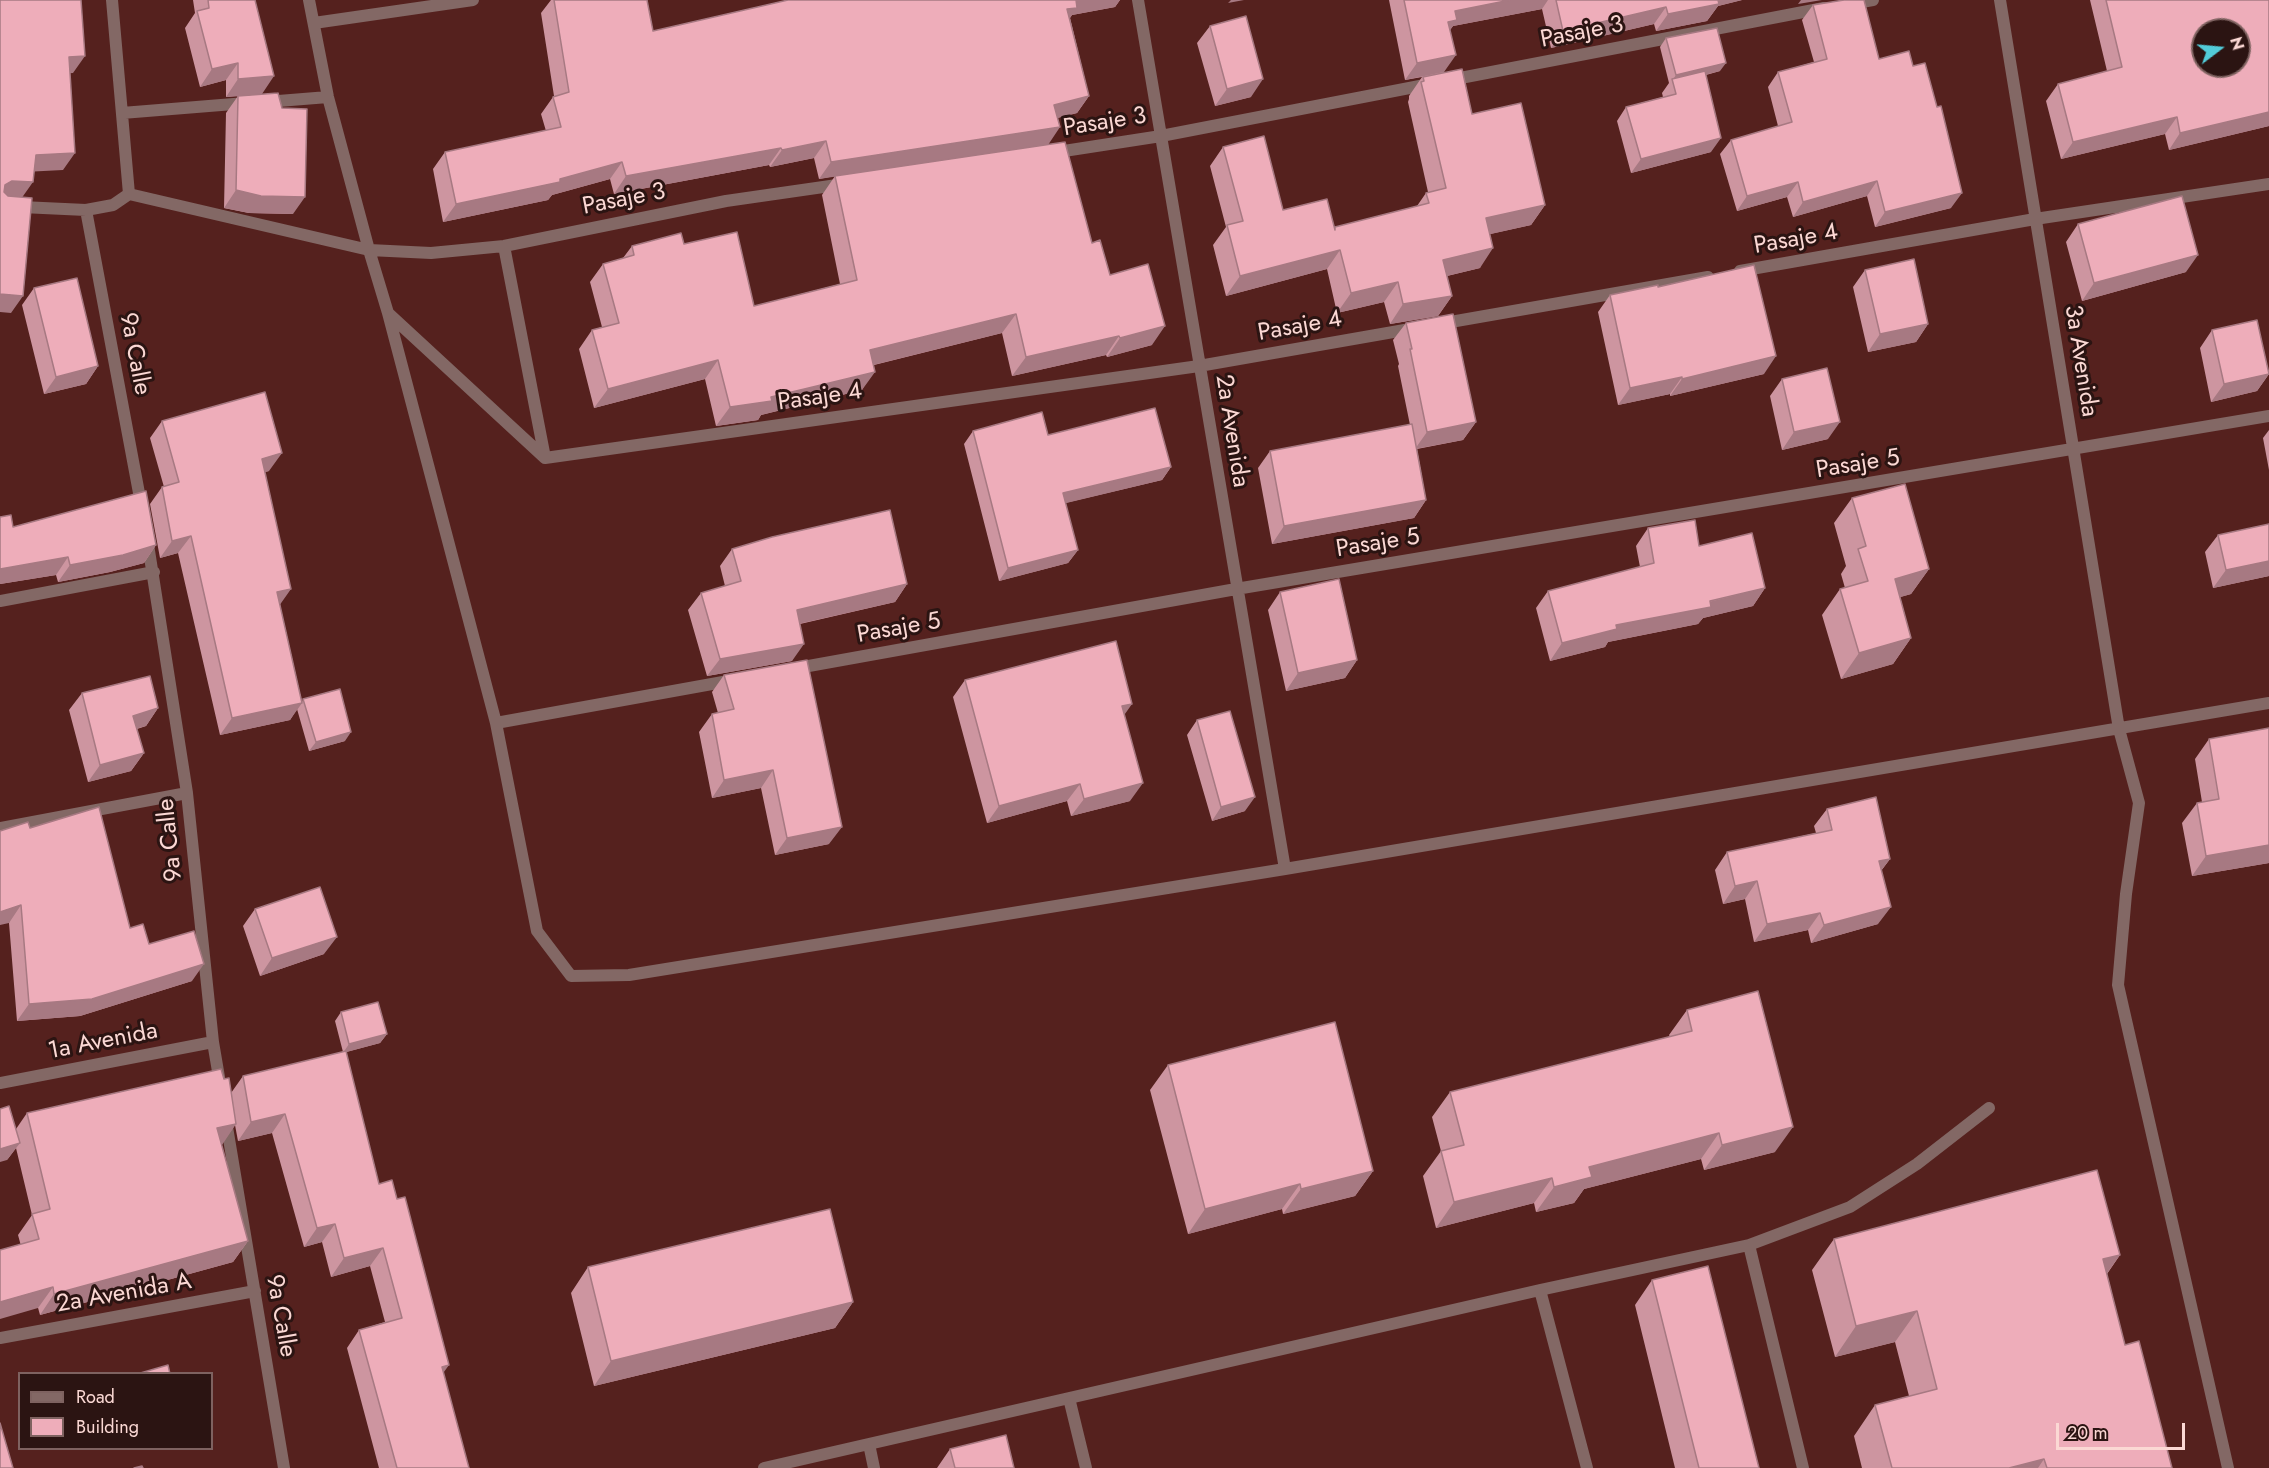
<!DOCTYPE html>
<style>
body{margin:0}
#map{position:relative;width:2269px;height:1468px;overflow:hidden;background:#55211e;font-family:Jost,sans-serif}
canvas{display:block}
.legend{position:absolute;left:18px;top:1372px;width:195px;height:78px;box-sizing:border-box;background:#2b1412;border:2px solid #7e6260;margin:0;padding:8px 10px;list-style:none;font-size:18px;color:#fbd8d4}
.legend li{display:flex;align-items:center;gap:12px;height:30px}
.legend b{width:30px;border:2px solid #7e6260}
.north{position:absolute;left:2191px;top:18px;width:60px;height:60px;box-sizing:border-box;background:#2b1412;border:2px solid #7e6260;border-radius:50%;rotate:74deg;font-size:16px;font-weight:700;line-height:24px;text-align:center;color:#fbd8d4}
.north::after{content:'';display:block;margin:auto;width:21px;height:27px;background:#52cbd8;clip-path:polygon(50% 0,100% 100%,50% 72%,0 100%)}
.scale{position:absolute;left:2056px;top:1423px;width:129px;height:27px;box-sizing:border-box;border:3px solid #fbd8d4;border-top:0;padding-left:8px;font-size:18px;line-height:21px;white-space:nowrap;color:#fbd8d4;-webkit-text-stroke:4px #2b1412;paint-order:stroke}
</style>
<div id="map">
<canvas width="2269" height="1468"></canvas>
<ul class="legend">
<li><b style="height:8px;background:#836865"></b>Road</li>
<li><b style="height:16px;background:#eeadba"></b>Building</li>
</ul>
<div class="north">N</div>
<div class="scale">20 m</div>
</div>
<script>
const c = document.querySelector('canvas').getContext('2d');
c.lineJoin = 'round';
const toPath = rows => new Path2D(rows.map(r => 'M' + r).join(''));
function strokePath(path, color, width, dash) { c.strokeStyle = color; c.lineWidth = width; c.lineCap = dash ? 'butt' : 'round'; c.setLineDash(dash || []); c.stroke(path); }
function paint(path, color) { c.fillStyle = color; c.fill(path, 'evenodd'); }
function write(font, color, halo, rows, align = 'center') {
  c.font = font + ' Jost,sans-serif'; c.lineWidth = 6; c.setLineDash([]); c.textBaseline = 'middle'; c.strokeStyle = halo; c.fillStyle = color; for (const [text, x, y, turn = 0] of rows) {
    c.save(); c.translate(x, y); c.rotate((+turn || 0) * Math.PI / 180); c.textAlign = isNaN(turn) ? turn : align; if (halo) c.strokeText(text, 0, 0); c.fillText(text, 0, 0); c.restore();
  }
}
strokePath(toPath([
 [309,0,328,97,369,250,388,313,496,723,537,931,571,976,629,975,1285,869,2269,703],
 [1138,0,1285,869],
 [2000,0,2119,729,2139,803,2126,894,2118,985,2228,1468],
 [1850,4,1873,0],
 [314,23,473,0],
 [1450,80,1824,8],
 [266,102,328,97],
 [122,113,246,103],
 [1051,153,1161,136,1430,84],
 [129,194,369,250,431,253,504,246,726,201,844,184],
 [0,206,86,210,113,205,129,194,112,0],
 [86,210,142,509],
 [504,246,545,458],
 [1740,271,2035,219,2269,184],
 [389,314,545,458,1199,366,1416,328],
 [1439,324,1708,277],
 [147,538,187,793,213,1042,220,1083],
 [0,601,154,572],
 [792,669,1236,589,2269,416],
 [496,723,734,680],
 [0,828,187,793],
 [0,1083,213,1042],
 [226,1121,284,1468],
 [1749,1245,1803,1468],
 [1540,1290,1587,1468],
 [0,1338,255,1291],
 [1069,1398,1086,1468],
 [869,1444,874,1468],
 [764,1468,1540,1290,1749,1245,1850,1207,1917,1164,1989,1108]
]), '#836865', 12);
paint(toPath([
 [193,0,255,0,262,94,226,97,226,80,200,87,185,28,195,13],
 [551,0,647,0,653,31,788,0,1120,0,1115,7,1072,15,1070,18,1089,96,1077,113,1057,118,1048,144,1092,243,1110,275,1152,345,1107,357,1106,355,1012,376,1002,333,874,365,862,390,761,415,758,420,716,426,705,379,594,408,579,349,592,330,602,327,590,282,603,264,623,258,632,246,684,244,754,306,840,284,822,195,835,176,819,179,814,158,770,167,769,165,614,194,610,179,552,195,548,200,443,222,433,169,445,152,546,131,541,114,553,97,554,96,541,13],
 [1389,0,1742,0,1718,6,1707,21,1656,31,1654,24,1551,48,1542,9,1453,26,1450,30,1444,72,1472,114,1545,205,1531,225,1490,234,1480,268,1447,276,1452,296,1438,316,1390,324,1384,302,1337,313,1327,269,1226,296,1213,245,1226,227,1210,166,1223,147,1283,210,1335,227,1417,206,1426,193,1428,192,1408,102,1409,99,1409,96,1422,77,1405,80],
 [2090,0,2269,0,2269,126,2169,150,2165,134,2061,159,2046,101,2058,84,2107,71],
 [1813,5,1879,59,1951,208,1875,227,1867,196,1793,217,1787,197,1737,211,1720,154,1731,140,1778,126,1768,87,1778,72,1814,62,1802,20],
 [1210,26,1251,97,1215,106,1197,43],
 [1666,38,1720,71,1706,75,1711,152,1631,173,1617,121,1626,107,1663,97,1662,93,1669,83,1660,47],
 [238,96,293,214,249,213,224,208,226,113],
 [2078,224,2186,272,2082,301,2066,242],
 [1865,270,1928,324,1916,342,1868,352,1853,287],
 [1658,287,1764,374,1670,396,1670,394,1618,405,1598,312,1610,295],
 [34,288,98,366,86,384,44,394,22,305],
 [1406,323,1476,422,1463,440,1417,449,1426,500,1414,518,1272,544,1258,468,1270,451,1410,425,1398,366,1399,364,1393,340],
 [2212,330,2269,374,2257,391,2211,402,2200,348],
 [1782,379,1828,439,1782,450,1770,396],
 [162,421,269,471,265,472,280,605,302,702,303,699,345,741,309,751,297,709,290,720,220,735,178,553,160,558,150,504,162,487,164,487,150,438],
 [2269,430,2269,470,2263,438],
 [973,431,1048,435,1171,467,1162,480,1065,503,1078,550,1068,563,999,581,964,444],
 [1852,498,1929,569,1911,594,1900,597,1911,638,1893,664,1841,679,1822,615,1840,589,1845,588,1841,574,1846,566,1834,523],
 [0,517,13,527,156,545,144,563,110,572,58,582,56,575,0,584],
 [2269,524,2269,576,2213,588,2205,552,2218,535],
 [1648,528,1699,546,1765,588,1753,606,1703,618,1698,624,1608,642,1605,647,1550,661,1536,608,1548,591,1640,567,1636,546],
 [732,549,907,584,895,602,800,624,792,661,707,676,688,610,701,593,725,586,720,566],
 [1280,592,1357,660,1345,678,1286,691,1268,610],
 [724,675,829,844,775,855,761,788,712,798,699,732,712,714,718,713,712,692],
 [965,680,1124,715,1130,801,1071,816,1067,801,987,823,953,697],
 [82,693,158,708,146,726,137,729,144,753,131,771,88,782,69,710],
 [1197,720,1245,811,1212,821,1187,735],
 [2209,739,2269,863,2192,876,2182,823,2197,803,2202,802,2195,759],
 [1827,809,1890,859,1881,871,1878,924,1811,943,1808,930,1754,942,1745,899,1723,904,1715,870,1727,852,1816,833,1814,826],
 [30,828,130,928,192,981,80,1016,17,1021,9,923],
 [255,909,324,954,260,976,243,926],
 [1687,1010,1775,1152,1704,1170,1701,1159,1584,1189,1574,1203,1536,1212,1534,1203,1436,1228,1423,1176,1441,1151,1432,1117,1450,1092,1670,1037,1669,1035],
 [341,1012,387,1034,380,1043,346,1052,379,1184,443,1373,469,1468,379,1468,347,1348,359,1330,385,1322,370,1266,331,1277,322,1242,304,1247,272,1133,238,1141,235,1125,221,1145,248,1241,233,1262,40,1315,18,1235,32,1215,16,1148,7,1160,16,1129,27,1113,224,1079,231,1093,243,1076,343,1052,335,1021],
 [1168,1065,1373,1171,1355,1196,1283,1214,1282,1209,1188,1234,1150,1090],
 [1834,1239,2120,1255,2107,1274,2125,1345,2172,1468,1862,1468,1854,1436,1875,1405,1909,1396,1895,1342,1835,1357,1812,1270],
 [588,1267,853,1302,835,1328,594,1386,571,1293],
 [1652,1280,1759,1468,1675,1468,1635,1305],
 [950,1449,1014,1468,937,1468]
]), '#cd95a0');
paint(toPath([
 [1075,0,1120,0,1115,7,1072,15,1065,25,1067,9],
 [1231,0,1244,0,1228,3],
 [1510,0,1548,0,1542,9,1453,26,1445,37,1436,39,1455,11],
 [1710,0,1742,0,1718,6,1707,21,1656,31,1668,14],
 [1801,0,1822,0,1798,4],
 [1666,7,1654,24,1551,48,1563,31],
 [1456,55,1444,72,1405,80,1417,63],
 [85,56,73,73,57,74,69,57],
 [238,63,226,80,200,87,212,69],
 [1726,63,1720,71,1673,83,1672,81,1676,75],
 [274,76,262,94,226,97,238,79],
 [1263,79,1251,97,1215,106,1227,89],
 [1089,96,1077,113,1042,122,1054,105],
 [2269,112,2269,126,2169,150,2180,133],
 [2177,117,2165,134,2061,159,2073,142],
 [1060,127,1048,145,819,179,831,162],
 [1721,138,1711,152,1631,173,1641,159],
 [826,141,814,158,770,167,782,150],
 [781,148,769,165,614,194,626,176],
 [75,153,63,170,24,172,36,155],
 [622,162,610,179,552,195,548,200,443,222,456,204,560,179],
 [12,181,33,182,21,199,0,198,5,185],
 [1877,181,1867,196,1793,217,1803,202],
 [1798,182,1787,197,1737,211,1747,196],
 [236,190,305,197,293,214,249,213,224,208],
 [1962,193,1951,208,1875,227,1885,212],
 [1545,205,1531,225,1473,238,1486,218],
 [1493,248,1480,268,1430,280,1443,260],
 [1340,250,1327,269,1226,296,1240,276],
 [2198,255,2186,272,2082,301,2094,283],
 [1398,282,1384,302,1337,313,1351,293],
 [0,294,23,296,11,313,0,312],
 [1452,296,1438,316,1390,324,1403,304],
 [1016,314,1002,333,857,369,870,350],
 [1928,324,1916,342,1868,352,1880,334],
 [1165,326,1152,345,1107,357,1120,338],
 [1119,336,1106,355,1012,376,1026,357],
 [1776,356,1764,374,1670,396,1682,379],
 [718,360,705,379,594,408,608,389],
 [98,366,86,384,44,394,56,377],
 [875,372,862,390,761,415,758,420,716,426,730,407],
 [2269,374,2257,391,2211,402,2224,384],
 [1682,377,1670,394,1618,405,1630,388],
 [1476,422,1463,440,1415,449,1427,432],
 [1840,422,1828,439,1782,450,1794,432],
 [282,453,269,471,250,476,262,459],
 [1171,467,1162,480,1054,506,1063,493],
 [1426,500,1414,518,1272,544,1284,526],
 [191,536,178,553,160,558,172,541],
 [156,545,144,563,110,572,58,582,70,565],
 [1078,550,1068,563,999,581,1008,568],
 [68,557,56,575,0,584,0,569],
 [2269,561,2269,576,2213,588,2226,570],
 [1929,569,1911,594,1877,604,1895,579],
 [907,584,895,602,785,627,797,610],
 [1765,588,1753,606,1703,618,1698,624,1608,642,1605,647,1550,661,1562,643,1616,625],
 [291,589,279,606,277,592],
 [1911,638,1893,664,1841,679,1859,653],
 [804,644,792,661,707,676,720,659],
 [1357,660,1345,678,1286,691,1298,673],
 [302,703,290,720,220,735,232,718],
 [1132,704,1120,721,1122,706],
 [158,708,146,726,121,733,133,716],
 [351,732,345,741,309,751,316,742],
 [144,753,131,771,88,782,100,765],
 [773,770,761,788,712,798,724,780],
 [1143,783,1130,801,1071,816,1084,799],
 [1080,784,1067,801,987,823,999,806],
 [1255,797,1245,811,1212,821,1221,807],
 [842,827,829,844,775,855,787,838],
 [2269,845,2269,863,2192,876,2206,856],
 [1890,859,1877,876,1879,861],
 [1757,881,1745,899,1723,904,1735,886],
 [21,905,9,923,0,925,0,912],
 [1891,907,1878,924,1811,943,1824,925],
 [1820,913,1808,930,1754,942,1767,924],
 [337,937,324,954,260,976,272,958],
 [204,964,192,981,80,1016,17,1021,29,1004],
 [387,1034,380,1043,343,1053,349,1044],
 [285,1114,272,1133,238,1141,251,1122],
 [236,1124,222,1145,217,1128],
 [1793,1127,1775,1152,1704,1170,1722,1145],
 [1719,1133,1701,1159,1584,1189,1574,1203,1536,1212,1554,1187,1589,1167],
 [20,1143,7,1160,0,1162,0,1149],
 [1373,1171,1355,1196,1283,1214,1301,1189],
 [1552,1178,1534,1203,1436,1228,1454,1202],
 [1300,1184,1282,1209,1188,1234,1205,1209],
 [335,1224,322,1242,304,1247,317,1228],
 [248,1241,233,1262,40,1315,54,1294],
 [383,1248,370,1266,331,1277,344,1258],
 [2120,1255,2098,1286,2103,1259],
 [53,1287,38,1308,0,1319,0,1302],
 [853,1302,835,1328,594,1386,611,1361],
 [1917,1311,1895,1342,1835,1357,1856,1326],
 [449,1365,436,1383,442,1367],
 [2044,1459,2038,1468,2009,1468]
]), '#a77982');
const building = toPath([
 [0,0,81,0,85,56,69,57,75,153,36,155,33,182,12,181,5,185,4,192,8,196,32,198,23,296,0,294,0,0],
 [208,0,255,0,274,76,238,79,238,63,212,69,197,11,209,8,208,0],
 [554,0,647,0,653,31,788,0,1076,0,1077,8,1067,9,1089,96,1054,105,1060,127,831,162,826,141,782,150,781,148,626,176,622,162,560,179,560,182,456,204,445,152,561,127,553,97,569,92,554,0],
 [1404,0,1510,0,1455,11,1457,20,1448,22,1456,55,1417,63,1404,0],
 [1556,0,1718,0,1719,4,1668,14,1666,7,1563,31,1556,0],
 [1844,0,1864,0,1879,59,1909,51,1913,66,1925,63,1937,107,1941,106,1962,193,1885,212,1877,181,1803,202,1798,182,1747,196,1731,140,1792,122,1778,72,1827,59,1813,5,1844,0],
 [2106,0,2269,0,2269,112,2180,133,2177,117,2073,142,2058,84,2122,67,2106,0],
 [2203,30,2239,30,2239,66,2203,66,2203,30],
 [1246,16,1263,79,1227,89,1210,26,1246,16],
 [1717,28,1726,63,1676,75,1666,38,1717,28],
 [1462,69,1472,114,1521,103,1545,205,1486,218,1493,248,1443,260,1452,296,1403,304,1398,282,1351,293,1340,250,1240,276,1227,225,1243,221,1223,147,1264,136,1283,210,1327,199,1335,230,1335,227,1429,203,1426,193,1446,188,1421,82,1424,81,1423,77,1462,69],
 [1705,71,1721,138,1641,159,1626,107,1676,94,1672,79,1705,71],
 [278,93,282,108,307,109,305,197,261,196,236,190,238,96,278,93],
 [1065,142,1092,243,1100,240,1110,275,1148,264,1165,326,1120,338,1119,336,1026,357,1016,314,870,350,875,372,771,397,772,401,730,407,718,360,608,389,592,330,619,323,603,264,634,255,632,246,681,233,684,244,737,232,754,306,857,280,835,176,1065,142],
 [2182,196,2198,255,2094,283,2078,224,2182,196],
 [1914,259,1928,324,1880,334,1865,270,1914,259],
 [1754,265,1776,356,1682,379,1682,377,1630,388,1610,295,1658,285,1658,287,1754,265],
 [77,278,98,366,56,377,34,288,77,278],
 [1453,314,1476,422,1427,432,1410,349,1412,349,1406,323,1453,314],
 [2257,320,2269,374,2224,384,2212,330,2257,320],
 [1827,368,1840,422,1794,432,1782,379,1827,368],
 [265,392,282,453,262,459,291,589,277,592,302,703,232,718,191,536,172,541,162,487,179,482,162,421,265,392],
 [1155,408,1171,467,1063,493,1078,550,1008,568,973,431,1042,412,1048,435,1155,408],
 [1412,424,1426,500,1284,526,1270,451,1412,424],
 [1905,484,1929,569,1895,579,1911,638,1859,653,1840,589,1868,581,1858,549,1866,546,1852,498,1905,484],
 [146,491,156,545,123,555,70,565,68,557,0,569,0,517,11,515,13,527,146,491],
 [890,510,907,584,797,610,804,644,720,659,701,593,741,581,732,549,772,537,890,510],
 [1695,520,1699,546,1752,533,1765,588,1710,601,1711,607,1616,625,1617,629,1562,643,1548,591,1654,563,1648,528,1695,520],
 [2269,524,2269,561,2226,570,2218,535,2269,524],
 [1339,579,1357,660,1298,673,1280,592,1339,579],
 [1116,641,1132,704,1122,706,1143,783,1084,799,1080,784,999,806,965,680,1116,641],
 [807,660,842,827,787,838,773,770,724,780,712,714,734,709,724,675,807,660],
 [150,676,158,708,133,716,144,753,100,765,82,693,150,676],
 [340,689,351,732,316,742,303,699,340,689],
 [1230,711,1255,797,1221,807,1197,720,1230,711],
 [2269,728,2269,845,2206,856,2197,803,2219,799,2209,739,2269,728],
 [1876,797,1890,859,1879,861,1891,907,1824,925,1820,913,1767,924,1757,881,1735,886,1727,852,1832,830,1827,809,1876,797],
 [99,807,130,928,143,924,149,944,194,931,204,964,92,999,29,1004,21,905,0,912,0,831,28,822,30,828,99,807],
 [320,887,337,937,272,958,255,909,320,887],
 [1758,991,1793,1127,1722,1145,1719,1133,1589,1167,1592,1177,1554,1187,1552,1178,1454,1202,1441,1151,1464,1145,1450,1092,1692,1031,1687,1010,1758,991],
 [378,1002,387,1034,349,1044,341,1012,378,1002],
 [1335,1022,1373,1171,1301,1189,1300,1184,1205,1209,1168,1065,1335,1022],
 [346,1051,379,1184,392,1180,397,1199,405,1197,449,1365,442,1367,469,1468,397,1468,359,1330,402,1318,383,1248,344,1258,335,1224,317,1228,285,1114,251,1122,243,1076,346,1051],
 [221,1069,224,1079,229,1078,236,1124,217,1128,248,1241,54,1294,53,1287,0,1302,0,1250,39,1239,32,1214,50,1209,27,1113,221,1069],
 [9,1106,20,1143,0,1149,0,1109,9,1106],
 [2097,1170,2120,1255,2103,1259,2125,1345,2139,1341,2172,1468,2047,1468,2044,1459,2009,1468,1892,1468,1875,1405,1937,1389,1917,1311,1856,1326,1834,1239,2097,1170],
 [830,1209,853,1302,611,1361,588,1267,830,1209],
 [1708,1266,1759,1468,1699,1468,1652,1280,1708,1266],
 [168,1365,170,1374,137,1374,168,1365],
 [0,1423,13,1468,0,1468,0,1423],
 [1006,1435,1014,1468,955,1468,950,1449,1006,1435],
 [142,1466,143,1468,134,1468,142,1466]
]);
paint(building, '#eeadba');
strokePath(building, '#a77982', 1.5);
write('24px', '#fbd8d4', '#2b1412', [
 ["Pasaje 3",1582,33,-11],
 ["Pasaje 3",1105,123,-9],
 ["Pasaje 3",624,200,-11],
 ["Pasaje 4",1796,240,-10],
 ["Pasaje 4",1300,327,-10],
 ["9a Calle",134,354,79],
 ["3a Avenida",2080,361,81],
 ["Pasaje 4",820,398,-8],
 ["2a Avenida",1231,431,81],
 ["Pasaje 5",1858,465,-9],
 ["Pasaje 5",1378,544,-9],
 ["Pasaje 5",899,629,-10],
 ["9a Calle",171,840,-96],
 ["1a Avenida",103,1042,-11],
 ["2a Avenida A",124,1294,-10],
 ["9a Calle",280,1316,80]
]);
</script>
